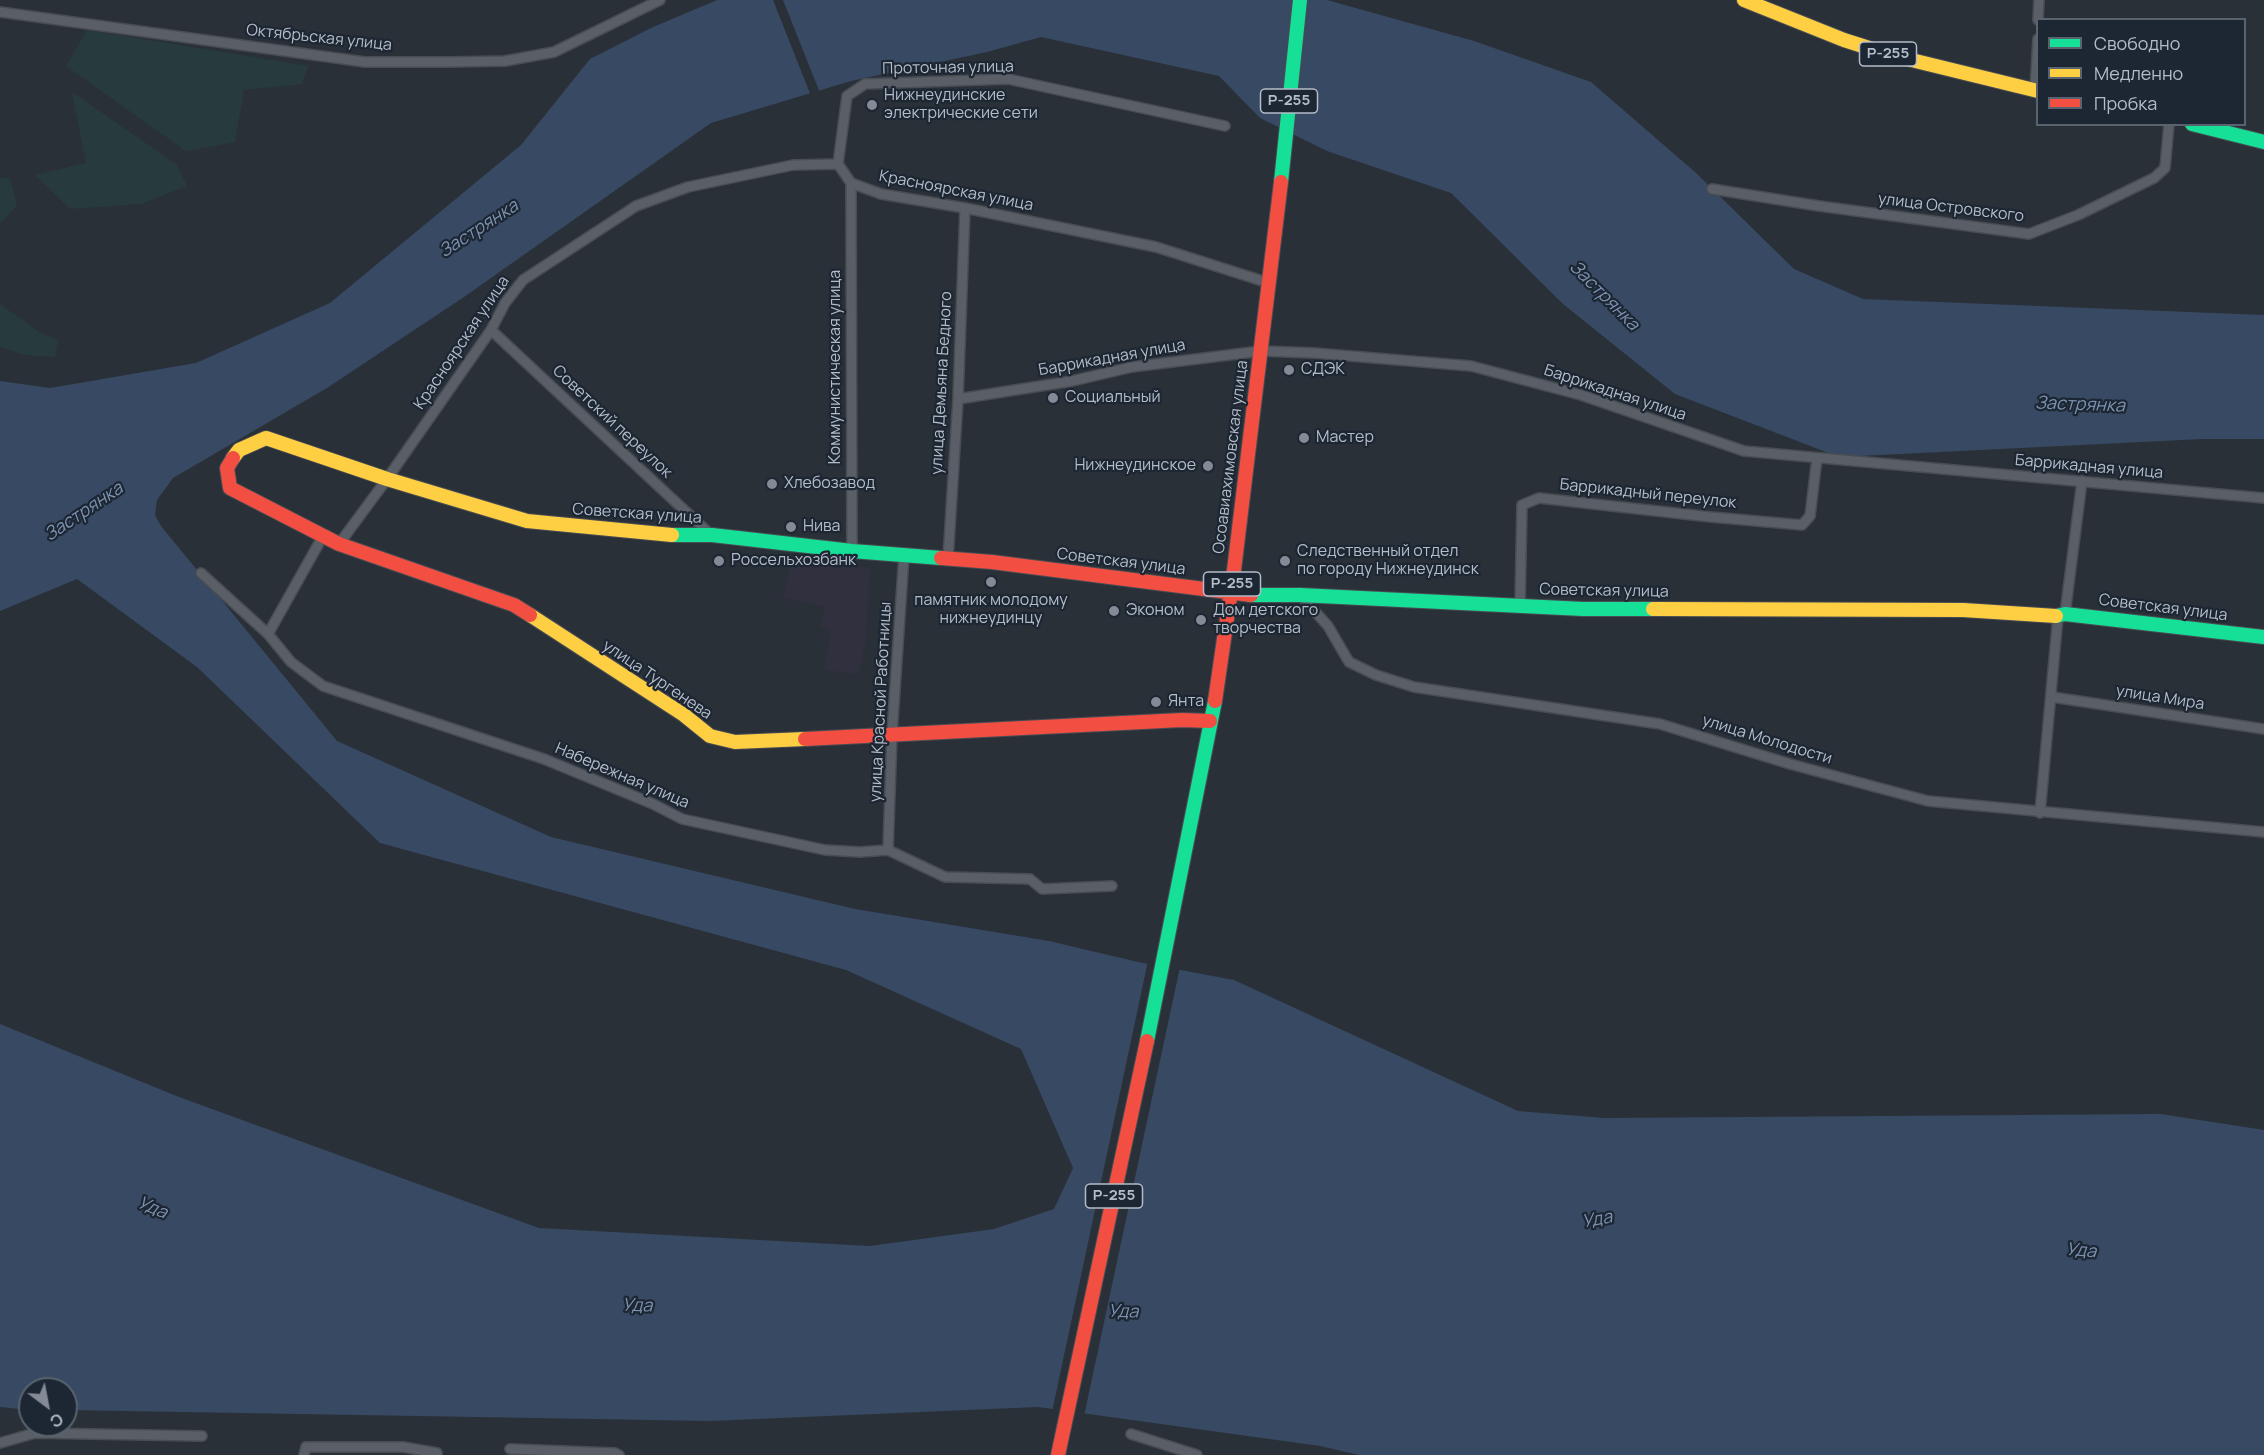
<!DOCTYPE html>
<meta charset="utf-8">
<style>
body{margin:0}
#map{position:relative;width:2264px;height:1455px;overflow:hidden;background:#2a3038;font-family:Manrope,sans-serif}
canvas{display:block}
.legend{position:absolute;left:2036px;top:18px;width:210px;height:108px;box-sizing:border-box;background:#1d2633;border:2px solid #59626f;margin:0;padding:8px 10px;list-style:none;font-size:18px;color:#b4bcc9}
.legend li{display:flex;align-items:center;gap:12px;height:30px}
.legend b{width:30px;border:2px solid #59626f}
.north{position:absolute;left:18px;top:1377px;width:60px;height:60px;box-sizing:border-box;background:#1d2633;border:2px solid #59626f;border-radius:50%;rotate:148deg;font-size:16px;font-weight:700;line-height:24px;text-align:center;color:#b4bcc9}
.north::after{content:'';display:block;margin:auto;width:21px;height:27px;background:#848b96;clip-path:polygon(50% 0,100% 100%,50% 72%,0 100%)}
</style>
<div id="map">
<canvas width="2264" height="1455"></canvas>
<ul class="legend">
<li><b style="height:8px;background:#16e098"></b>Свободно</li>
<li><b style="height:8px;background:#ffcf43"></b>Медленно</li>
<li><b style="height:8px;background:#f24e42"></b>Пробка</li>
</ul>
<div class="north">С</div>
</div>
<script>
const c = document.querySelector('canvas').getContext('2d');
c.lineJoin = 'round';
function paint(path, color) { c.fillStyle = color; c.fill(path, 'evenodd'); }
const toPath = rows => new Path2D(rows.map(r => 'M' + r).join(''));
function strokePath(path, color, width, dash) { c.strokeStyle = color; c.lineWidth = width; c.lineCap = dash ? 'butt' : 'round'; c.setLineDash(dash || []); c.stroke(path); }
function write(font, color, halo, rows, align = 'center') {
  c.font = font + ' Manrope,sans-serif'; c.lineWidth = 4.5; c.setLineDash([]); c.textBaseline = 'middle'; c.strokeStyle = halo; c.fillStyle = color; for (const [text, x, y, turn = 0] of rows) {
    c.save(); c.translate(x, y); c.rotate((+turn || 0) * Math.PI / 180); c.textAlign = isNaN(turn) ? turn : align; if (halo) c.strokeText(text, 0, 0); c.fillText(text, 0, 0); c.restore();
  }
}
paint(toPath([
 [792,559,870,568,866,639,859,674,824,670,831,630,821,627,824,606,783,598]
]), '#31303e');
paint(toPath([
 [87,30,308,66,302,84,244,90,235,142,186,151,66,66],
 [72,92,176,164,187,186,141,204,70,209,35,175,86,163],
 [0,178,10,178,17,205,0,224],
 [0,304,39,332,58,340,55,357,25,355,0,347]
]), '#273a3e');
paint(toPath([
 [717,0,1327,0,1474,41,1591,82,1695,172,1794,269,1863,299,2264,315,2264,439,2202,439,1839,457,1675,394,1563,304,1451,193,1327,151,1260,118,1219,76,1041,37,987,52,851,81,711,123,464,297,327,388,173,478,157,500,155,515,161,526,337,741,551,837,855,909,1049,941,1138,962,1234,980,1518,1111,1604,1118,2161,1114,2264,1130,2264,1455,1359,1455,1320,1446,1038,1407,710,1421,66,1410,66,1389,30,1389,30,1410,0,1407,0,1024,179,1097,539,1228,870,1246,994,1229,1054,1209,1073,1168,1021,1049,846,970,380,843,197,667,77,579,0,611,0,381,50,388,196,363,330,303,521,145,590,59,651,28]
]), '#384963');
paint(toPath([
 [773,0,783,0,820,93,811,96],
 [1148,961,1180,967,1084,1416,1052,1412]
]), '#2a3038');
const street = toPath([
 [0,12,365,62,450,62,505,61,554,52,660,0],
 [2038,20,2039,0],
 [2035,90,2038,39],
 [838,164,847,96,865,84,1008,79,1225,126],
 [851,183,852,551],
 [1712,189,1819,206,2029,234,2078,215,2154,178,2165,168,2169,124],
 [491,330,711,535],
 [958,399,1072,381,1132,367,1261,351,1314,353,1471,366,1581,395,1744,451,2264,498],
 [339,544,387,479,491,330,505,303,523,280,636,206,688,187,793,165,838,164,851,183,881,194,965,208,1156,247,1269,283],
 [948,559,958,399,965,208],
 [201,573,268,634,291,662,323,686,544,759,653,804,682,819,825,850,860,852,888,850,945,877,1030,879,1042,889,1112,886],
 [1300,595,1328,626,1349,662,1376,675,1414,687,1660,724,1790,764,1928,801,2264,832],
 [1520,606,1522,505,1539,498,1711,517,1802,525,1810,516,1817,458],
 [2065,614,2082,481],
 [268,634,323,536],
 [2052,697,2264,729],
 [2040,813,2058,616],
 [888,850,892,734,904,555],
 [1131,1434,1197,1455],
 [0,1443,35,1433,202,1436],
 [510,1449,615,1453,619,1455],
 [304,1455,306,1447,403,1447,437,1453]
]);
const fast = toPath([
 [2192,124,2264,142],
 [1281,182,1300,0],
 [672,535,712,535,852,551,941,558],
 [1251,595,1300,595,1583,609,1653,609],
 [2056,616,2065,614,2264,637],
 [1147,1041,1215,701]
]);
const slow = toPath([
 [1744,0,1844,40,1891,55,2038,91],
 [233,458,239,450,266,438,387,479,527,521,672,535],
 [1653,609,1963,610,2056,616],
 [530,615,684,715,710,736,735,742,805,739]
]);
const jam = toPath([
 [233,458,227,468,230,488,339,544,514,605,530,615],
 [941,558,992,562,1251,595],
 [1215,701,1234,570,1281,182],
 [805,739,1182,720,1210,721],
 [1058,1455,1147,1041]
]);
strokePath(street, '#484c53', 12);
strokePath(fast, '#484c53', 16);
strokePath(slow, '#484c53', 16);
strokePath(jam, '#484c53', 16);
strokePath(street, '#5a5e66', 9);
strokePath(fast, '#16e098', 14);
strokePath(slow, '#ffcf43', 14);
strokePath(jam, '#f24e42', 14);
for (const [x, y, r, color] of [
 [872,105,6,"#848b96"],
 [1289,370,6,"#848b96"],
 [1053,398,6,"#848b96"],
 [1304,438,6,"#848b96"],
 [1208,466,6,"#848b96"],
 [772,484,6,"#848b96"],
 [791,527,6,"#848b96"],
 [719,561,6,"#848b96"],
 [1285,561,6,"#848b96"],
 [991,582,6,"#848b96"],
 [1114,611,6,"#848b96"],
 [1201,620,6,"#848b96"],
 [1156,702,6,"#848b96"]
]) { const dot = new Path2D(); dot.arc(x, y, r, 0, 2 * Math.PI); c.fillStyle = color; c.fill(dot); strokePath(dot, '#1d2633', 2); }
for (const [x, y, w] of [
 [1888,54,57],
 [1289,101,57],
 [1232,584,57],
 [1114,1196,57]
]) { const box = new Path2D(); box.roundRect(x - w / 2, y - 12, w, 24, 4.5); c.fillStyle = '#1d2633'; c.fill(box); strokePath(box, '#b4bcc9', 1.5); }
write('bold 15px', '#b4bcc9', null, [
 ["Р-255",1888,54],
 ["Р-255",1289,101],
 ["Р-255",1232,584],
 ["Р-255",1114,1196]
]);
write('16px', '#b4bcc9', '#1d2633', [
 ["Октябрьская улица",319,38,6],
 ["Проточная улица",948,68,-1],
 ["Красноярская улица",956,191,11],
 ["улица Островского",1951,208,7],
 ["Красноярская улица",462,343,-56],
 ["Баррикадная улица",1112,358,-10],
 ["Коммунистическая улица",836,367,-90],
 ["улица Демьяна Бедного",942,383,-87],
 ["Баррикадная улица",1615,393,18],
 ["Советский переулок",612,422,43],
 ["Осоавиахимовская улица",1231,457,-83],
 ["Баррикадная улица",2089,467,5],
 ["Баррикадный переулок",1648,494,6],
 ["Советская улица",637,514,4],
 ["Советская улица",1121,562,7],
 ["Советская улица",1604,591,1],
 ["Советская улица",2163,608,7],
 ["улица Тургенева",657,680,34],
 ["улица Мира",2160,698,9],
 ["улица Красной Работницы",881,702,-87],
 ["улица Молодости",1767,740,17],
 ["Набережная улица",622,776,23]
]);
write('16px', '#b4bcc9', '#1d2633', [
 ["Нижнеудинские",884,96],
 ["электрические сети",884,114],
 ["СДЭК",1301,370],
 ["Социальный",1065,398],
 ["Мастер",1316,438],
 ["Нижнеудинское",1196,466,"right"],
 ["Хлебозавод",784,484],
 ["Нива",803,527],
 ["Следственный отдел",1297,552],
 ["по городу Нижнеудинск",1297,570],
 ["Россельхозбанк",731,561],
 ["памятник молодому",991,601,"center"],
 ["нижнеудинцу",991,619,"center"],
 ["Эконом",1126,611],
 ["Дом детского",1213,611],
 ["творчества",1213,629],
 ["Янта",1168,702]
], 'left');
write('italic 18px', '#7c92b1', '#1d2633', [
 ["Застрянка",479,229,-33],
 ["Застрянка",1604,296,45],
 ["Застрянка",2080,405,2],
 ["Застрянка",84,512,-34],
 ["Уда",152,1208,23],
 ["Уда",1597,1220,-11],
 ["Уда",2081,1251,5],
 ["Уда",637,1306,1],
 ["Уда",1123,1312,1]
]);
</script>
